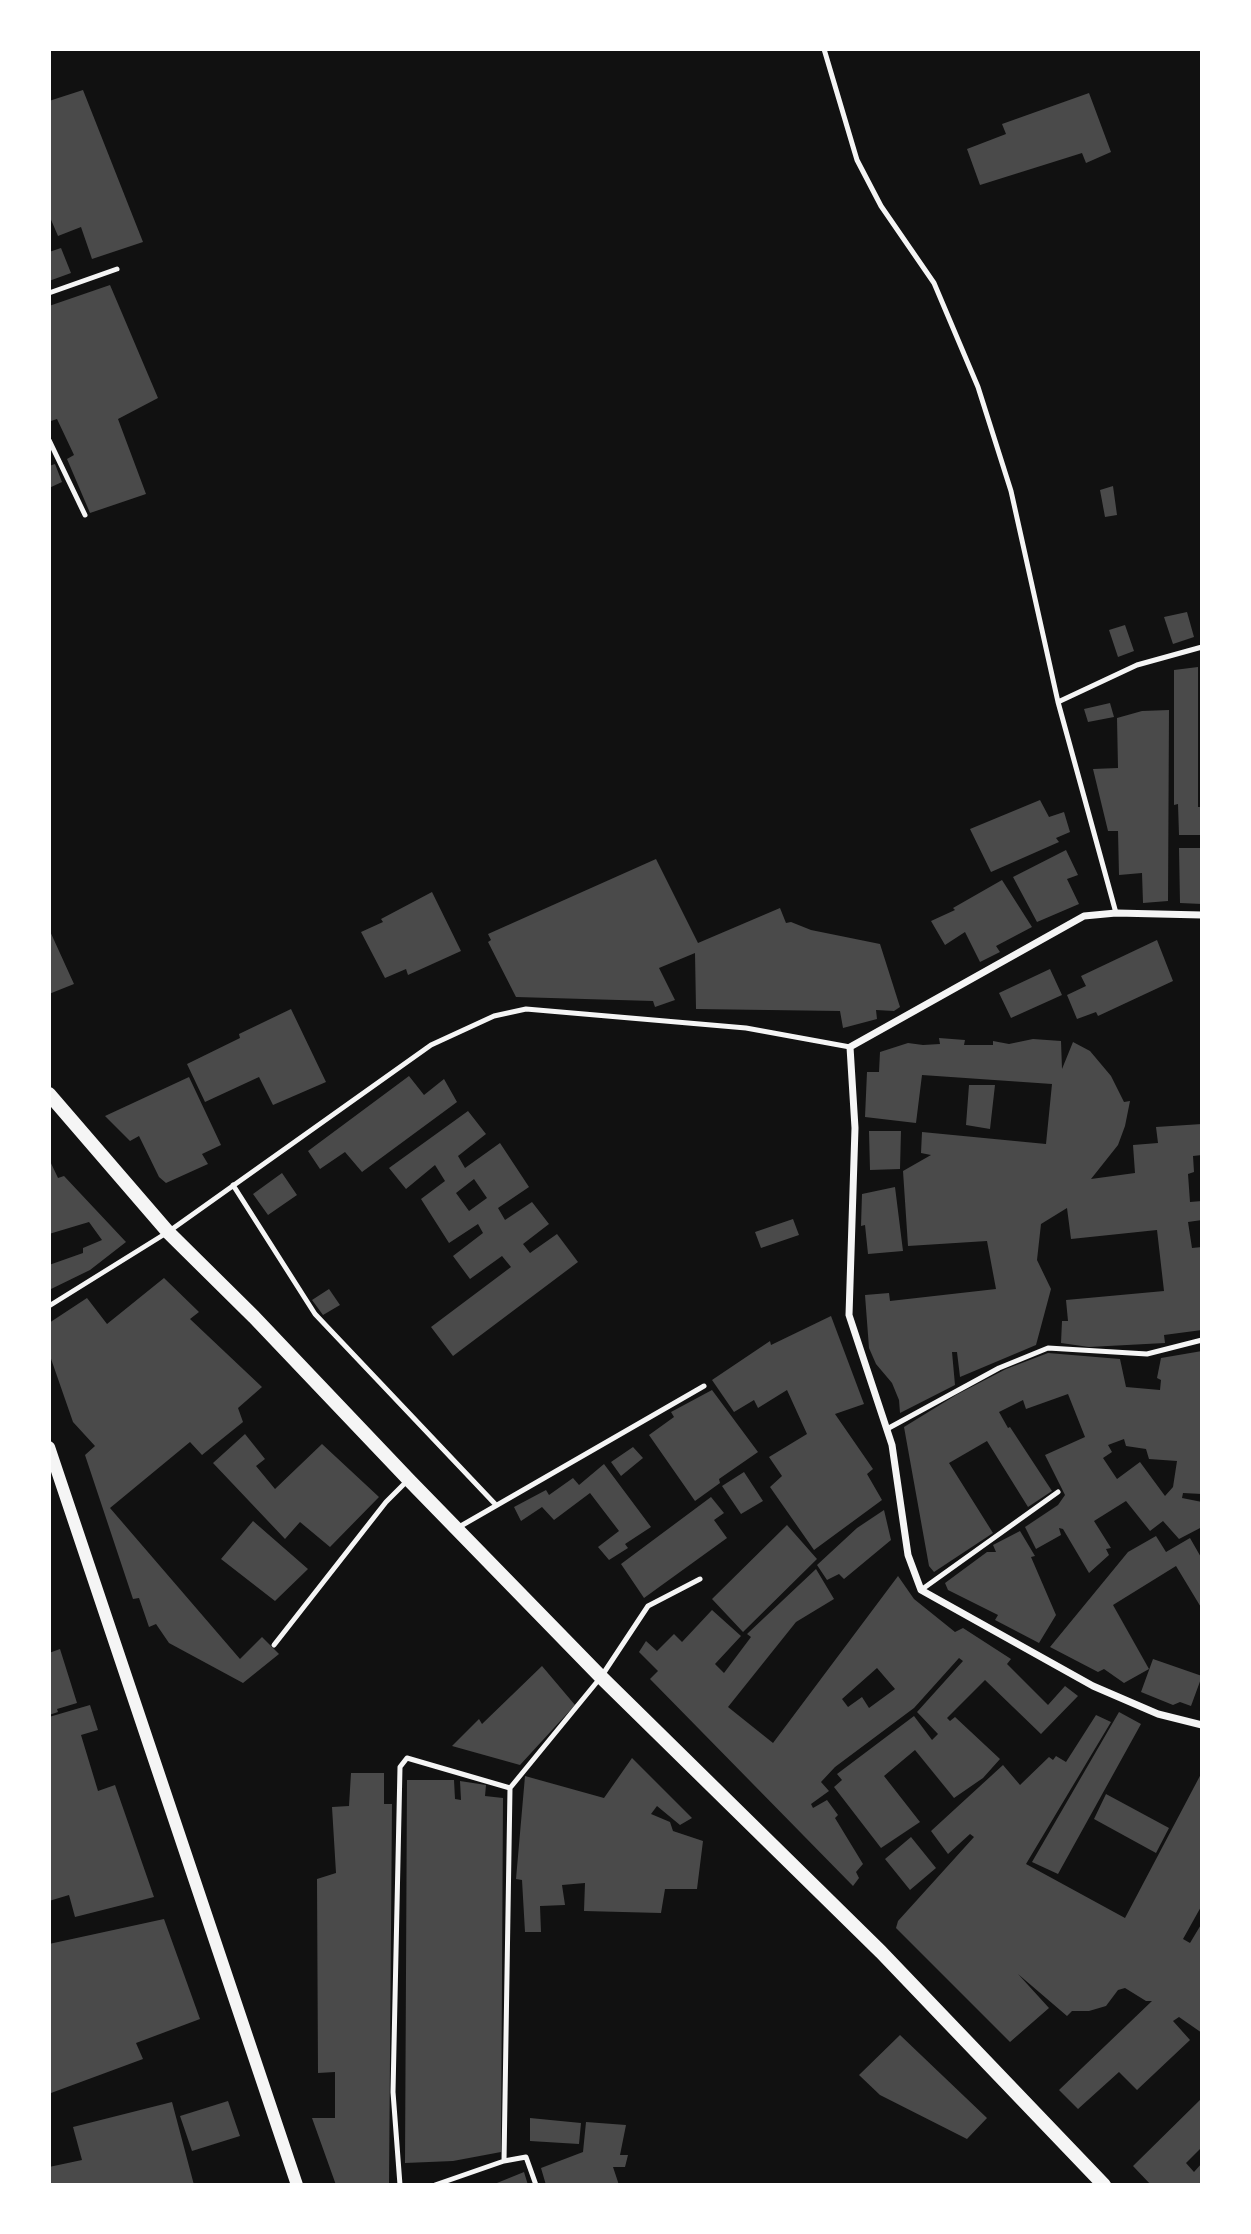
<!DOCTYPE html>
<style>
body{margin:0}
#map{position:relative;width:1251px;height:2234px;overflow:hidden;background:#111;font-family:Signika,sans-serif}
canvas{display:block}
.frame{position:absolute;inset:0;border:51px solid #fff;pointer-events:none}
</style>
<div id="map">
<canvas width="1251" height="2234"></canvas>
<div class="frame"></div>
</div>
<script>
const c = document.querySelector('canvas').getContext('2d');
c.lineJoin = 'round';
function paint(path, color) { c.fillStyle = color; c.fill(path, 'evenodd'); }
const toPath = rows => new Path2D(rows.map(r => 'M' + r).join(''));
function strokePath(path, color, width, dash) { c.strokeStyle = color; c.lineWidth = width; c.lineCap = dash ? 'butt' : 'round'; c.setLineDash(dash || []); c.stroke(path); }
paint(toPath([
 [83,90,143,242,92,259,81,227,58,236,49,215,49,101],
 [1089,93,1111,152,1086,163,1082,153,980,185,967,149,1006,134,1002,124],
 [61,248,71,273,49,281,49,252],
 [110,285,158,398,118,419,146,494,90,513,67,459,74,455,57,419,51,421,49,417,49,306],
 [55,464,62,482,49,488,49,466],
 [1113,486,1117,515,1105,517,1100,490],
 [1187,612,1194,637,1173,644,1164,617],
 [1125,625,1134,651,1118,657,1109,630],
 [1198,667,1198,807,1202,807,1202,835,1179,835,1178,804,1174,805,1174,670],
 [1110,703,1114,717,1088,722,1084,709],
 [1169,710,1168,901,1143,903,1142,873,1119,875,1118,831,1108,831,1093,769,1118,768,1117,718,1142,711],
 [1040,800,1049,817,1064,812,1070,832,1056,838,1059,842,991,872,970,829],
 [1179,848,1202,848,1202,904,1180,903],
 [1066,850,1078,875,1067,879,1079,904,1037,922,1013,877],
 [656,859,698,943,780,908,786,923,791,922,811,930,880,944,900,1007,894,1011,876,1010,877,1019,843,1028,840,1011,696,1009,695,953,659,968,675,1000,655,1007,653,1001,516,997,488,942,491,940,488,934],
 [1002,880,1032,927,996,946,1000,952,980,962,965,932,945,945,931,921,955,910,953,908],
 [432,892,461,951,408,975,406,969,385,978,361,932,383,922,381,919],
 [49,929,74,984,49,994],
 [1157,940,1173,981,1098,1016,1096,1012,1077,1019,1067,995,1086,986,1081,976],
 [1050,969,1062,995,1011,1018,999,993],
 [291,1009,326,1082,273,1105,259,1077,205,1102,187,1064,240,1038,239,1034],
 [939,1038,965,1040,964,1045,993,1045,993,1041,1009,1044,1033,1039,1061,1041,1062,1069,1073,1042,1090,1051,1111,1076,1124,1102,1130,1101,1125,1126,1118,1145,1091,1179,1135,1173,1133,1145,1158,1143,1156,1127,1202,1124,1202,1155,1193,1156,1194,1172,1188,1174,1190,1202,1202,1201,1202,1220,1188,1222,1192,1248,1202,1247,1202,1330,1164,1335,1165,1343,1089,1347,1061,1343,1062,1321,1068,1321,1066,1300,1164,1291,1157,1230,1071,1239,1067,1208,1041,1224,1037,1260,1051,1289,1036,1345,960,1377,957,1352,952,1352,955,1385,900,1413,899,1400,892,1383,876,1364,869,1348,865,1295,889,1293,890,1301,996,1289,987,1241,908,1246,903,1171,931,1155,921,1153,922,1132,1046,1144,1052,1084,922,1075,916,1123,865,1117,867,1072,879,1072,880,1052,908,1043,923,1045,940,1044],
 [409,1076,424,1095,444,1079,457,1102,362,1172,345,1152,320,1169,308,1151],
 [189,1077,221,1145,202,1154,208,1164,166,1183,159,1177,139,1136,130,1141,105,1116],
 [969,1085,995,1085,990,1129,966,1125],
 [468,1111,486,1134,458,1156,465,1168,500,1143,529,1187,498,1208,505,1220,532,1202,549,1224,523,1244,530,1253,557,1234,578,1262,453,1356,431,1327,511,1267,502,1256,470,1279,453,1256,483,1233,478,1224,449,1243,421,1199,445,1181,435,1165,406,1189,389,1168],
 [474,1179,487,1198,469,1211,456,1193],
 [869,1131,901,1131,900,1169,870,1170],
 [49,1159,58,1178,64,1176,126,1242,90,1270,49,1290,49,1265,83,1253,83,1248,102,1240,89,1222,49,1234],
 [282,1173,297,1195,268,1215,253,1194],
 [895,1187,903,1251,868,1254,865,1225,861,1226,862,1194],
 [793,1219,799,1235,761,1248,755,1232],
 [164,1278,199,1312,190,1319,262,1387,238,1408,243,1422,202,1455,190,1442,110,1508,240,1659,262,1637,279,1654,243,1683,169,1643,156,1624,149,1627,139,1598,133,1599,85,1455,95,1446,73,1422,49,1353,49,1323,87,1298,107,1324],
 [329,1289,340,1305,323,1315,312,1300],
 [831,1316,864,1404,835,1414,873,1469,867,1474,882,1500,814,1550,770,1487,782,1476,769,1457,807,1434,787,1390,758,1408,754,1400,734,1412,712,1380,770,1341,771,1345],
 [1202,1351,1202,1494,1183,1493,1182,1498,1202,1502,1202,1527,1179,1539,1163,1521,1150,1531,1126,1501,1094,1521,1111,1548,1106,1549,1109,1555,1089,1573,1063,1529,1059,1528,1061,1535,1036,1549,1025,1527,1058,1505,1065,1495,1045,1455,1085,1437,1068,1394,1026,1409,1023,1400,999,1412,1008,1428,1010,1427,1052,1491,1028,1507,987,1441,949,1463,993,1533,934,1572,929,1566,904,1427,956,1395,1006,1369,1048,1353,1120,1359,1126,1387,1160,1390,1161,1380,1157,1378,1161,1358],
 [1124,1439,1126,1446,1146,1449,1149,1459,1177,1461,1173,1487,1165,1496,1140,1462,1117,1479,1103,1458,1112,1452,1108,1445],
 [712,1390,758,1452,719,1479,720,1483,695,1501,649,1435,674,1417,671,1412],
 [245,1434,265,1459,256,1466,275,1489,322,1444,379,1497,330,1547,300,1522,285,1539,213,1463],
 [633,1447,643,1458,621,1476,611,1462],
 [604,1464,651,1527,625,1544,628,1548,609,1560,598,1547,619,1531,590,1493,554,1520,542,1507,521,1521,514,1507,546,1490,549,1495,573,1478,579,1485],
 [744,1472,763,1501,741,1514,722,1486],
 [711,1497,724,1513,714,1520,727,1538,644,1598,621,1564],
 [884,1510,891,1540,844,1579,839,1574,827,1580,817,1565,857,1528],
 [253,1521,308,1569,275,1601,221,1559],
 [787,1525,817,1559,743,1632,712,1599],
 [1020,1531,1035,1556,1031,1557,1056,1615,1039,1643,995,1620,998,1615,948,1590,945,1583,987,1552,996,1552,993,1545],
 [1156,1536,1166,1552,1190,1538,1202,1559,1202,1609,1176,1566,1113,1605,1149,1669,1124,1683,1104,1669,1098,1672,1050,1647,1128,1552],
 [816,1569,834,1599,796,1622,728,1707,773,1743,898,1576,914,1599,955,1632,963,1628,1011,1659,1007,1664,1048,1705,1065,1686,1078,1696,1041,1734,985,1680,947,1718,950,1721,955,1717,1000,1759,983,1778,954,1798,915,1750,884,1776,920,1822,881,1848,834,1787,842,1780,837,1774,914,1716,932,1740,938,1734,917,1712,963,1661,959,1658,914,1708,835,1767,821,1782,829,1791,811,1804,813,1808,827,1800,838,1815,835,1818,863,1864,856,1872,859,1878,853,1886,650,1679,658,1671,639,1652,646,1641,657,1651,674,1634,682,1642,712,1610,741,1636,715,1664,724,1673,751,1637,747,1634],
 [877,1668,895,1689,869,1708,862,1697,848,1707,842,1699],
 [60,1649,77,1703,57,1709,58,1712,49,1715,49,1653],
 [1153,1659,1202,1676,1191,1706,1180,1702,1173,1705,1141,1692],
 [542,1666,575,1705,520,1765,452,1746,479,1719,482,1724],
 [90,1705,98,1730,81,1735,98,1791,115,1785,154,1897,75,1917,69,1895,49,1901,49,1717],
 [1119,1712,1141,1724,1058,1874,1032,1862],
 [1096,1715,1111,1722,1026,1864,1125,1918,1202,1772,1202,1905,1183,1939,1190,1943,1202,1923,1202,2033,1179,2017,1173,2021,1190,2040,1137,2090,1119,2072,1078,2109,1059,2090,1152,2001,1146,2001,1125,1988,1118,1990,1106,2006,1089,2011,1072,2011,1067,2016,1018,1974,1049,2008,1010,2042,896,1928,898,1921,974,1837,970,1834,948,1854,931,1831,1003,1765,1020,1785,1049,1757,1053,1760,1056,1756,1066,1762],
 [632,1758,692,1818,680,1825,657,1806,651,1814,670,1822,673,1831,703,1841,697,1889,665,1889,661,1913,584,1911,585,1883,562,1885,565,1905,540,1906,541,1932,525,1932,522,1880,516,1879,525,1776,604,1798],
 [351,1773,384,1773,384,1804,392,1804,389,2184,386,2185,336,2185,312,2118,335,2118,335,2072,318,2073,317,1879,336,1873,332,1807,349,1806],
 [407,1780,454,1780,455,1799,461,1800,460,1781,486,1785,485,1796,503,1798,501,2152,453,2161,405,2163],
 [1106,1794,1169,1828,1156,1853,1094,1819],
 [911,1837,936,1868,910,1890,885,1859],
 [164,1919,200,2019,136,2043,143,2059,51,2093,49,2087,49,1944],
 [900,2035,987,2118,967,2139,880,2095,859,2075],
 [1202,2098,1202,2147,1186,2163,1194,2172,1202,2163,1202,2185,1151,2185,1133,2166],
 [228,2101,240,2136,192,2151,180,2116],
 [172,2102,194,2185,49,2185,49,2167,82,2160,73,2127],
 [530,2118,581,2123,579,2144,530,2141],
 [586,2122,626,2125,620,2155,628,2155,625,2167,613,2167,619,2185,546,2185,541,2168,583,2152],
 [524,2172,528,2185,492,2185]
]), '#4a4a4a');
strokePath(toPath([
 [824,49,857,160,881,206,934,283,978,387,1011,491,1058,702,1116,913],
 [49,293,117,269],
 [49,440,85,515],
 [1058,702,1137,665,1202,647],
 [233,1185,315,1314,496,1505],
 [49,1306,168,1232,431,1045,494,1016,526,1009,746,1028,850,1047],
 [887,1429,999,1368,1048,1348,1147,1354,1202,1340],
 [459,1527,704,1386],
 [921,1590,1058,1492],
 [274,1645,386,1502,406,1482],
 [400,2185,393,2092,400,1767,407,1758,510,1788],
 [435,2185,504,2161],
 [536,2185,526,2157,504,2161,510,1788,601,1677,648,1606,700,1579]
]), '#f5f5f5', 5);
strokePath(toPath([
 [1202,915,1116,913,1084,916,850,1047,855,1128,849,1315,892,1445,908,1555,921,1590,1093,1686,1158,1714,1202,1725]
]), '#f5f5f5', 7);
strokePath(toPath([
 [49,1447,297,2185]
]), '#f5f5f5', 12);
strokePath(toPath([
 [49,1094,168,1232,254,1317,409,1480,601,1677,881,1952,1104,2185]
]), '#f5f5f5', 14);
</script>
